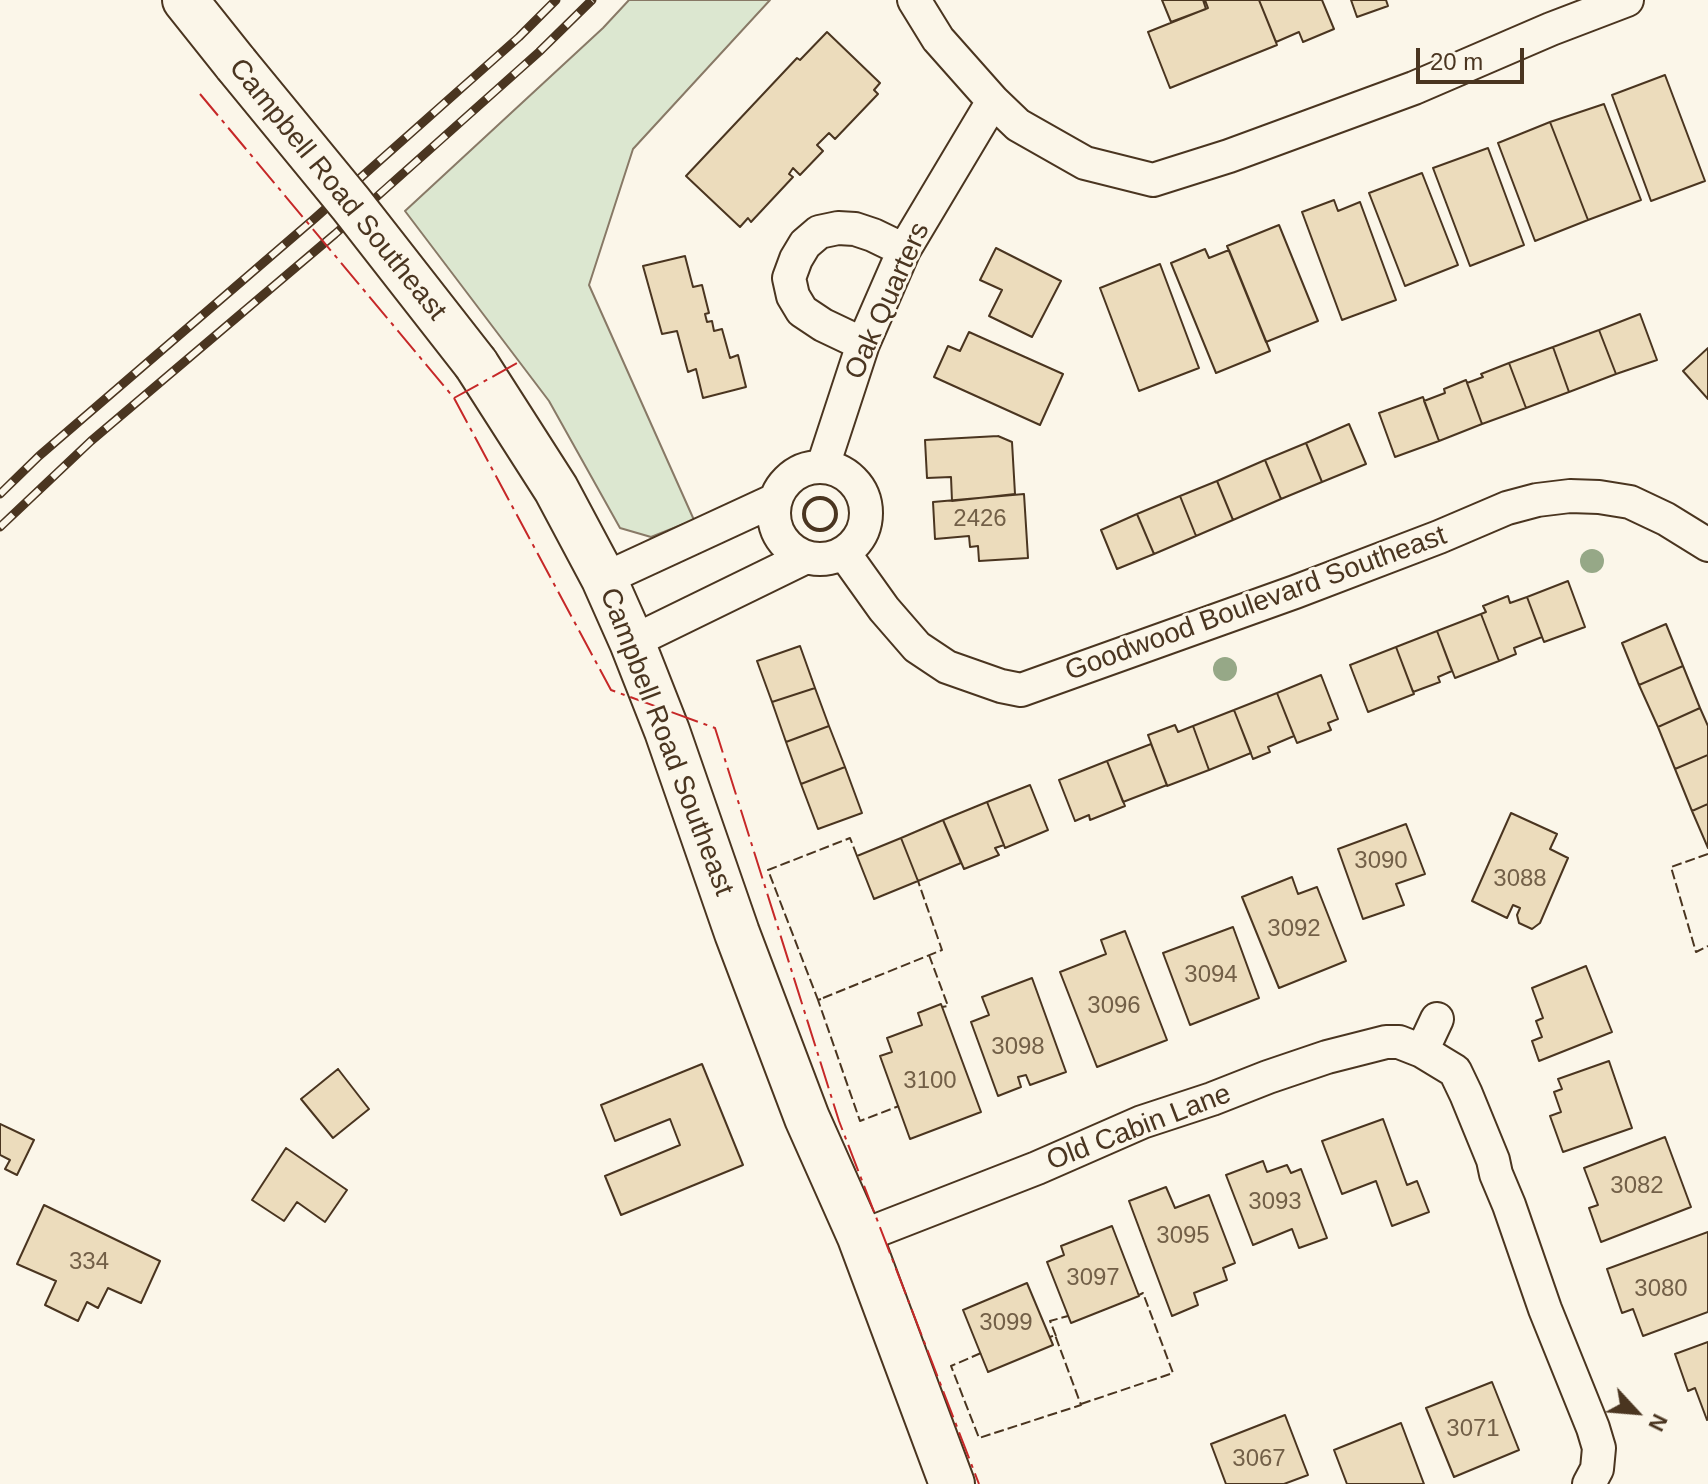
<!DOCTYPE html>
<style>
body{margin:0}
#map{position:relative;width:1708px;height:1484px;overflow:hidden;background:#fbf6e9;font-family:Helvetica,sans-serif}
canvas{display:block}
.north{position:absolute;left:1596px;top:1372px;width:80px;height:80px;-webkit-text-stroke:6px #fbf6e9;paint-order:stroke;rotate:116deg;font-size:22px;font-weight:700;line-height:32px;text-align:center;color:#4a3520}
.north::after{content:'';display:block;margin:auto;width:28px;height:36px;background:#4a3520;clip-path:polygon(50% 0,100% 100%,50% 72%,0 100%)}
.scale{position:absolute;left:1416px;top:48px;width:108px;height:36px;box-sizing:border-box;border:4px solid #4a3520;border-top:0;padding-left:10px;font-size:24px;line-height:28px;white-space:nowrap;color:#4a3520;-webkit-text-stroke:6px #fbf6e9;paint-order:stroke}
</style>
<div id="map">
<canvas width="1708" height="1484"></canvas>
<div class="north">N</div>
<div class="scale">20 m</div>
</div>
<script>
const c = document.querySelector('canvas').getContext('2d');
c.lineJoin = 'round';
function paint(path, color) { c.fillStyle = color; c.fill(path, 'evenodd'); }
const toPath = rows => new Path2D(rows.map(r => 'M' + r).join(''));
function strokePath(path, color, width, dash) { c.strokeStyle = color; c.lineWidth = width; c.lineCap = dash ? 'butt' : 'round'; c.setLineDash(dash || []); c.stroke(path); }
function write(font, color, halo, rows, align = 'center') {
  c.font = font + ' Helvetica,sans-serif'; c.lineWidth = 6; c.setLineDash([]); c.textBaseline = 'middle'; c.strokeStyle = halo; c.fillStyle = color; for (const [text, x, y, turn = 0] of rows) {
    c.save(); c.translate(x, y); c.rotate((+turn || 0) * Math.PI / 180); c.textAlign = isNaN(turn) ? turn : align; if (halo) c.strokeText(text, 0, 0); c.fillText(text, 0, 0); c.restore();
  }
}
const green = toPath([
 [629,0,770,0,633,149,589,285,694,520,651,537,620,528,549,401,405,211,603,28,629,0]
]);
paint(green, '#dce7d0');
strokePath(green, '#887966', 2);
const building = toPath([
 [1162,0,1203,0,1206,9,1171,22,1162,0],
 [1205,0,1259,0,1277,45,1170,88,1148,32,1208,8,1205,0],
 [1259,0,1322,0,1334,29,1303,42,1299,32,1276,42,1259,0],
 [1351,0,1386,0,1388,6,1357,17,1351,0],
 [827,32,880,83,874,90,878,94,835,139,829,133,817,145,823,151,800,175,793,168,789,174,793,177,751,222,748,218,740,227,686,176,797,58,800,60,827,32],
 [1665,75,1705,181,1651,201,1612,95,1665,75],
 [1604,104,1641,200,1588,220,1550,122,1604,104],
 [1550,122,1588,220,1535,241,1498,143,1550,122],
 [1488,148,1524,245,1470,266,1433,168,1488,148],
 [1422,173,1458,265,1405,286,1369,193,1422,173],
 [1334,200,1338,211,1360,202,1396,300,1342,320,1302,212,1334,200],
 [1279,225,1318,321,1266,342,1227,246,1279,225],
 [996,248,1061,281,1032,337,989,316,1002,290,980,280,996,248],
 [1205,249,1209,258,1229,250,1270,351,1216,373,1171,263,1205,249],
 [685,256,693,287,702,285,709,313,705,314,707,322,712,321,714,331,722,329,730,358,738,355,746,387,703,398,696,369,688,372,677,331,662,334,643,266,685,256],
 [1160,264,1199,368,1139,391,1100,288,1160,264],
 [1640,314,1657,360,1616,374,1599,330,1640,314],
 [1599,330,1616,374,1569,392,1553,347,1599,330],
 [969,332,1063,374,1040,425,934,377,948,346,960,351,969,332],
 [1553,347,1569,392,1526,408,1509,363,1553,347],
 [1708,348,1708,399,1683,371,1708,348],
 [1509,363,1526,408,1482,424,1467,383,1483,377,1481,374,1509,363],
 [1466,380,1482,424,1439,441,1424,401,1445,393,1444,389,1466,380],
 [1423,397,1439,441,1395,457,1379,413,1423,397],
 [1349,424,1366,464,1322,482,1306,443,1349,424],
 [998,436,1012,442,1015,494,952,501,951,477,927,478,925,440,998,436],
 [1306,443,1322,482,1281,499,1265,460,1306,443],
 [1265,460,1281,499,1233,520,1217,481,1265,460],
 [1217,481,1233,520,1196,536,1180,496,1217,481],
 [1024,494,1028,558,979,561,978,546,970,547,969,536,935,539,933,502,1024,494],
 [1180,496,1196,536,1154,554,1137,514,1180,496],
 [1137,514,1154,554,1117,569,1101,530,1137,514],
 [1568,581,1585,627,1544,642,1527,597,1568,581],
 [1508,596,1510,603,1527,597,1542,637,1514,648,1516,654,1499,661,1481,614,1486,612,1483,606,1508,596],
 [1481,614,1499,661,1455,678,1437,631,1481,614],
 [1666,624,1683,666,1639,685,1622,643,1666,624],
 [1437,631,1452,671,1438,677,1440,682,1413,692,1396,647,1437,631],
 [800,646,815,688,772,702,757,661,800,646],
 [1396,647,1414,694,1368,712,1350,665,1396,647],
 [1683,666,1700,708,1658,727,1639,685,1683,666],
 [1321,675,1338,719,1328,723,1331,730,1297,743,1277,693,1321,675],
 [815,688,829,726,786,742,772,702,815,688],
 [1277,693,1294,736,1268,747,1270,752,1253,759,1234,710,1277,693],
 [1700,708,1708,726,1708,755,1675,769,1658,727,1700,708],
 [1234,710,1251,753,1209,770,1193,726,1234,710],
 [1175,725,1178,732,1193,726,1209,770,1167,786,1148,735,1175,725],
 [829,726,845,767,801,784,786,742,829,726],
 [1151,744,1167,785,1123,802,1107,761,1151,744],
 [1708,755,1708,804,1692,811,1675,769,1708,755],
 [1107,761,1125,806,1090,820,1089,815,1075,821,1059,780,1107,761],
 [845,767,862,813,818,829,801,784,845,767],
 [1030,785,1048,830,1005,848,987,802,1030,785],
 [987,802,1004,845,995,848,999,855,964,869,943,820,987,802],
 [1708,804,1708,848,1692,811,1708,804],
 [1511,813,1557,834,1550,849,1568,858,1540,923,1532,929,1519,923,1517,915,1520,908,1513,905,1507,918,1472,901,1511,813],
 [943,820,961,863,918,881,901,838,943,820],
 [1406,824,1425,874,1396,884,1404,905,1363,919,1338,849,1406,824],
 [901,838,918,881,874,899,857,856,901,838],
 [1292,877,1298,894,1317,887,1346,961,1279,988,1242,897,1292,877],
 [1233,927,1259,998,1190,1025,1163,953,1233,927],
 [1125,931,1167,1040,1097,1067,1060,972,1106,954,1101,940,1125,931],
 [1586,966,1612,1032,1539,1061,1532,1041,1542,1037,1536,1021,1543,1018,1532,988,1586,966],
 [1032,978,1066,1072,1030,1085,1026,1075,1018,1077,1021,1087,998,1096,971,1022,989,1015,982,997,1032,978],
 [941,1004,981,1112,910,1139,880,1056,892,1052,887,1038,922,1025,918,1013,941,1004],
 [1609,1061,1632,1128,1563,1152,1550,1116,1561,1112,1554,1092,1562,1089,1558,1079,1609,1061],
 [702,1064,743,1165,621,1215,605,1176,680,1145,670,1119,615,1141,601,1105,702,1064],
 [338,1069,369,1109,333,1138,301,1099,338,1069],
 [1383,1119,1407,1185,1417,1181,1429,1212,1392,1226,1376,1181,1342,1194,1322,1141,1383,1119],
 [0,1124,34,1140,17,1175,5,1169,10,1160,0,1155,0,1124],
 [1665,1137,1691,1207,1601,1242,1589,1208,1598,1205,1584,1168,1665,1137],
 [286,1148,347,1190,325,1222,297,1202,284,1221,252,1200,286,1148],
 [1263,1161,1267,1172,1287,1165,1291,1173,1301,1169,1327,1238,1299,1248,1292,1229,1253,1245,1226,1175,1263,1161],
 [1166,1187,1175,1208,1209,1195,1235,1263,1223,1268,1227,1280,1194,1293,1198,1305,1172,1316,1129,1201,1166,1187],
 [44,1205,160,1261,141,1303,108,1288,98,1308,87,1302,78,1321,45,1305,56,1281,17,1264,44,1205],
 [1112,1226,1139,1296,1071,1323,1047,1262,1064,1255,1061,1246,1112,1226],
 [1708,1232,1708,1312,1643,1336,1633,1309,1622,1313,1607,1269,1708,1232],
 [1027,1283,1053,1345,988,1372,963,1310,1027,1283],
 [1708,1342,1708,1419,1707,1420,1695,1388,1688,1391,1675,1354,1708,1342],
 [1492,1382,1519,1450,1454,1477,1426,1408,1492,1382],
 [1285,1415,1308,1475,1284,1484,1226,1484,1211,1444,1285,1415],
 [1401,1423,1424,1484,1347,1484,1334,1450,1401,1423]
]);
paint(building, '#ecdcbc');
strokePath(building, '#4a3520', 2);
const street = toPath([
 [914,0,938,39,993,101,1018,125,1085,163,1153,180,1229,156,1414,88,1551,29,1627,0],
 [863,344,823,325,802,311,793,296,789,278,796,259,805,244,819,232,838,228,855,229,873,235,904,250],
 [823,466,863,344,904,250,993,101],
 '774 513a46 46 0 1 1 92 0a46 46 0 1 1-92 0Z',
 [844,553,884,609,917,647,947,667,1001,686,1021,690,1295,592,1439,537,1507,508,1537,500,1570,496,1599,497,1630,502,1666,519,1708,545],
 [604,579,775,500],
 [632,642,806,557],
 [1422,1051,1437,1019],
 [860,1237,1037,1168,1142,1122,1212,1099,1268,1077,1327,1057,1386,1042,1399,1042,1422,1051,1455,1071,1466,1094,1493,1160,1496,1174,1509,1205,1545,1309,1593,1428,1599,1448,1597,1469,1589,1484]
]);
const secondary = toPath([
 [185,0,236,64],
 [476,364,556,489,604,579,632,642,667,731,737,933,807,1118,860,1237,952,1484]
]);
strokePath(street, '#4a3520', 36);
strokePath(secondary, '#4a3520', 48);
strokePath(street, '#fbf6e9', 32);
strokePath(secondary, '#fbf6e9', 44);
const rail = toPath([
 [0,494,39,456,314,219,519,37,556,0],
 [0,527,91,441,335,234,539,52,592,0]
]);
strokePath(rail, '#4a3520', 9);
strokePath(rail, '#fbf6e9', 6, [18]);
const secondaryBridge = toPath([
 [236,64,351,204,476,364]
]);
strokePath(secondaryBridge, '#4a3520', 48, []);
strokePath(secondaryBridge, '#fbf6e9', 44);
strokePath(toPath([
 [1708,854,1671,867,1696,952,1708,946],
 [857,856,850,838,768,870,818,1000,942,950,918,881],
 [929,955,948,1006,942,1007],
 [821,999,818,1000,860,1121,899,1106],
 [1056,1336,1050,1321,1068,1316],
 [981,1353,951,1366,979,1438,1081,1405,1055,1335,1050,1337],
 [1081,1404,1173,1373,1143,1293,1139,1295]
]), '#4a3520', 2, [10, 4]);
strokePath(toPath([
 '804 514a16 16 0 1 1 32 0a16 16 0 1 1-32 0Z'
]), '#4a3520', 4);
strokePath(toPath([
 [200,94,454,398,519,362],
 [454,398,611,690,715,728,839,1121,979,1484]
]), '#c62828', 2, [28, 6, 4, 6]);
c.fillStyle = '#96a887';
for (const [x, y] of [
 [1592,561],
 [1225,669]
]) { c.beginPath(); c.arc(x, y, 12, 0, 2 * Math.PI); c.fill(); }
write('24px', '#725f47', null, [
 ["2426",980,519],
 ["3090",1381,861],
 ["3088",1520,879],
 ["3092",1294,929],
 ["3094",1211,975],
 ["3096",1114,1006],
 ["3098",1018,1047],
 ["3100",930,1081],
 ["3082",1637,1186],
 ["3093",1275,1202],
 ["3095",1183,1236],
 ["334",89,1262],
 ["3097",1093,1278],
 ["3080",1661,1289],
 ["3099",1006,1323],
 ["3071",1473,1429],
 ["3067",1259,1459]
]);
write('28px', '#4a3520', '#fbf6e9', [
 ["Campbell Road Southeast",337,190,51],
 ["Oak Quarters",888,301,-66],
 ["Goodwood Boulevard Southeast",1256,604,-20],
 ["Campbell Road Southeast",666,742,69],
 ["Old Cabin Lane",1139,1128,-21]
]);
</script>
